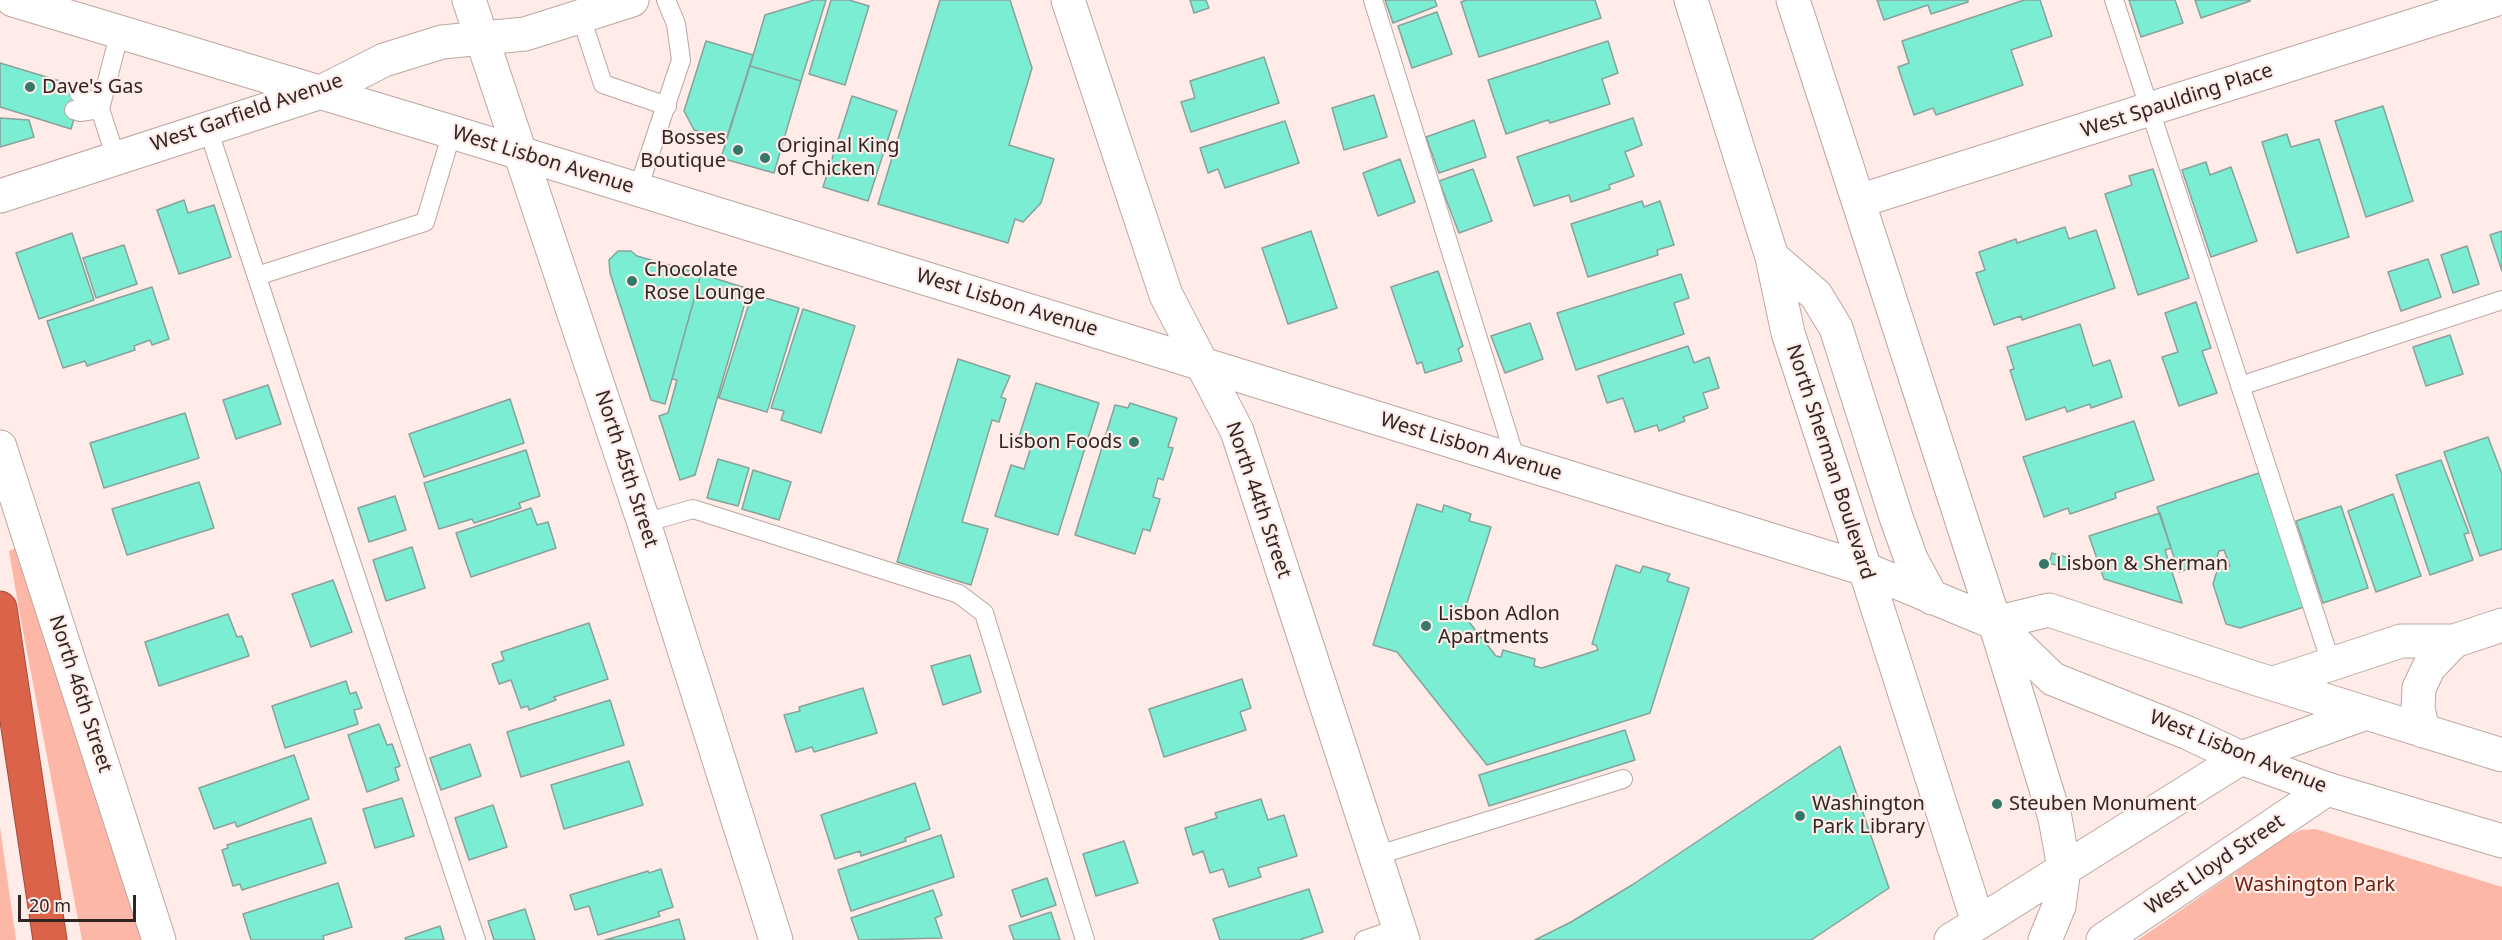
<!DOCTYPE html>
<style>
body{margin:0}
#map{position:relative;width:2502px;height:940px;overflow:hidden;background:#ffece8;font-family:"Noto Sans",sans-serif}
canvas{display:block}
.scale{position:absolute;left:18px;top:895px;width:118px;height:27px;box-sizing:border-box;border:3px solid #2f2624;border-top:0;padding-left:8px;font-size:18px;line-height:21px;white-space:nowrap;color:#2f2624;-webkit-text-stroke:4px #ffece8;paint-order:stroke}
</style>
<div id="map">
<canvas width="2502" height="940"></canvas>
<div class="scale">20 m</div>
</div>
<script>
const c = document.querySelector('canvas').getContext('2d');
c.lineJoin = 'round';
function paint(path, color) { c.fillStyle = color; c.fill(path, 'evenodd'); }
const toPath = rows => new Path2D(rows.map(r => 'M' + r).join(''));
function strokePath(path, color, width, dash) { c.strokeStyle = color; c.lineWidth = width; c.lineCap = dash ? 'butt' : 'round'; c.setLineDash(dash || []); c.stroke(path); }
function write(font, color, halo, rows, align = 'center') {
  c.font = font + ' "Noto Sans",sans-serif'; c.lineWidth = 4.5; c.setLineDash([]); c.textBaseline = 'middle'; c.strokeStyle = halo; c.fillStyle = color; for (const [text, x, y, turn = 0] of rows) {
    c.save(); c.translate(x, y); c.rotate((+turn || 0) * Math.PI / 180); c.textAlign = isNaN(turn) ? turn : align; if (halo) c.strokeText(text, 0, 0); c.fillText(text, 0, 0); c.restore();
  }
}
paint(toPath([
 [15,548,21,557,144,940,82,940,19,610,9,551],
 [0,827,16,940,0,940],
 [2316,829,2502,887,2502,940,2138,940,2286,837,2301,830]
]), '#fcb7a7');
const building = toPath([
 [814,0,826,0,801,81,750,66,765,15,814,0],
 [831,0,849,0,869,6,845,85,809,74,831,0],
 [940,0,1010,0,1032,68,1009,145,1054,159,1041,203,1023,222,1015,219,1008,243,878,204,940,0],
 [1190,0,1206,0,1209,8,1194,13,1190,0],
 [1385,0,1435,0,1437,6,1393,23,1385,0],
 [1466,0,1595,0,1601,18,1479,57,1461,2,1466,0],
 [1877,0,1968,0,1968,2,1931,14,1928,5,1884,20,1877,0],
 [2024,0,2040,0,2052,36,2011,50,2023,85,1936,115,1933,108,1914,115,1898,67,1909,63,1902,41,2024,0],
 [2129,0,2175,0,2183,23,2141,37,2129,0],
 [2195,0,2250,0,2250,1,2201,18,2195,0],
 [1437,12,1452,54,1412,68,1398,26,1437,12],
 [706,41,753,55,726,140,694,130,684,111,706,41],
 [1608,41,1618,73,1602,79,1610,104,1550,123,1548,120,1506,134,1488,80,1608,41],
 [1264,57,1279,103,1191,132,1181,102,1195,98,1190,81,1264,57],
 [0,63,83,88,71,129,0,107,0,63],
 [750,66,801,81,774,173,721,158,750,66],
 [1374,95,1387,137,1344,150,1332,108,1374,95],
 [852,96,897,111,868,201,823,187,852,96],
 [2383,106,2413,201,2366,217,2335,121,2383,106],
 [0,118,29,120,34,137,0,147,0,118],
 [1633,118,1642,145,1625,152,1634,176,1609,185,1610,189,1571,202,1569,195,1534,206,1517,157,1633,118],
 [1474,120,1486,157,1439,173,1426,137,1474,120],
 [1285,121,1299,163,1225,188,1218,169,1208,173,1200,148,1285,121],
 [2287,134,2291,147,2319,139,2349,237,2297,253,2262,142,2287,134],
 [1400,159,1415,202,1378,216,1363,173,1400,159],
 [2206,162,2210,175,2231,167,2257,241,2211,257,2182,170,2206,162],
 [1473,169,1492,221,1459,233,1439,181,1473,169],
 [2153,169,2189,278,2138,295,2105,194,2132,185,2129,176,2153,169],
 [184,200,188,213,214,205,231,257,179,274,157,210,184,200],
 [1642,201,1644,207,1660,201,1674,245,1657,250,1658,255,1588,277,1571,224,1642,201],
 [2065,227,2069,239,2096,230,2115,288,2022,320,2021,316,1994,325,1976,273,1985,270,1979,252,2016,239,2017,243,2065,227],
 [1311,231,1337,308,1288,324,1262,248,1311,231],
 [2502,231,2502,271,2490,235,2502,231],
 [72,233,94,300,39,319,16,253,72,233],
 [124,245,137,284,96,298,83,258,124,245],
 [2467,246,2479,284,2453,293,2441,255,2467,246],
 [618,251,631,251,637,256,701,274,665,404,651,400,610,273,609,260,618,251],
 [2428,259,2441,297,2401,311,2388,272,2428,259],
 [1438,271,1463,346,1458,349,1462,361,1425,373,1422,362,1417,364,1391,287,1438,271],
 [701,274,749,289,695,475,680,480,659,416,668,413,677,380,672,379,701,274],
 [1681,274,1689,298,1674,303,1684,334,1576,370,1557,313,1681,274],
 [152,287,169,339,152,345,150,340,134,346,135,350,87,366,85,361,63,368,47,321,152,287],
 [752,294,799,308,767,412,719,398,752,294],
 [2196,302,2211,348,2202,351,2217,393,2179,406,2162,357,2178,352,2165,313,2196,302],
 [803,309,855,326,821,433,781,420,784,411,771,408,803,309],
 [1530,323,1543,359,1505,373,1491,336,1530,323],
 [2080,324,2093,366,2110,360,2122,397,2091,408,2090,404,2067,412,2065,407,2026,420,2010,370,2014,369,2007,347,2080,324],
 [2450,335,2463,374,2426,386,2413,347,2450,335],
 [1688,346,1694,363,1709,357,1719,388,1703,393,1708,408,1683,417,1685,421,1659,431,1657,425,1635,432,1623,398,1607,403,1598,376,1688,346],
 [958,359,1010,376,1001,397,1006,399,999,422,992,420,962,522,988,529,971,585,897,562,958,359],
 [1036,383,1099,403,1058,535,995,516,1011,465,1024,469,1031,447,1017,443,1036,383],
 [268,385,281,424,236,439,223,400,268,385],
 [510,399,524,443,424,477,409,434,510,399],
 [1130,403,1177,418,1168,447,1173,448,1163,480,1158,478,1153,497,1160,499,1150,531,1143,529,1135,554,1075,535,1115,405,1128,408,1130,403],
 [185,413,199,458,104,488,90,443,185,413],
 [2134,421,2154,480,2115,493,2116,498,2070,514,2068,508,2044,517,2023,457,2134,421],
 [2488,437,2502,474,2502,549,2480,556,2444,452,2488,437],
 [526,450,540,496,519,503,521,508,474,523,472,519,439,529,424,483,526,450],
 [718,459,749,468,738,506,707,498,718,459],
 [2441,460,2469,533,2464,534,2473,560,2430,575,2396,475,2441,460],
 [753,470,791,482,779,520,742,509,753,470],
 [2259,473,2304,607,2240,628,2226,624,2213,584,2217,571,2230,566,2224,550,2219,551,2216,560,2179,572,2157,507,2259,473],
 [199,482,214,528,127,555,112,509,199,482],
 [2393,494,2421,576,2376,592,2348,511,2393,494],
 [395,496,406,530,369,542,358,508,395,496],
 [1417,504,1442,512,1444,505,1471,514,1469,521,1491,527,1466,606,1458,608,1496,656,1501,657,1503,650,1535,659,1534,666,1542,668,1598,650,1596,645,1592,644,1616,565,1640,573,1643,566,1670,574,1667,581,1689,588,1650,713,1487,765,1397,652,1373,645,1417,504],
 [2341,506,2368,588,2323,603,2296,521,2341,506],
 [531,508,537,525,548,522,556,548,471,577,456,533,531,508],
 [2160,513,2171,548,2165,550,2182,603,2104,579,2089,536,2160,513],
 [412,547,425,588,386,601,373,560,412,547],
 [2052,553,2079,561,2076,571,2049,563,2052,553],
 [333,580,352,632,311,647,292,594,333,580],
 [228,614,237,637,242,636,249,656,159,686,145,642,228,614],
 [589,623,608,679,554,697,556,700,529,710,528,706,521,708,511,680,499,684,492,664,504,660,501,652,589,623],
 [970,655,981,692,943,705,931,666,970,655],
 [1242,679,1251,708,1240,712,1246,730,1164,757,1149,709,1242,679],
 [346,681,350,694,356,692,362,708,354,710,358,724,285,748,272,706,346,681],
 [863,688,877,733,814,752,812,747,796,752,784,715,800,711,799,707,863,688],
 [610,700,624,745,521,777,507,732,610,700],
 [379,724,387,745,392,744,400,766,395,768,399,780,367,792,348,735,379,724],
 [1625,730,1635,760,1489,806,1479,775,1625,730],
 [470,744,481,776,441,790,430,758,470,744],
 [1840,746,1889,888,1811,940,1535,940,1571,922,1632,885,1840,746],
 [294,755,309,799,237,827,235,822,214,829,199,788,294,755],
 [629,761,643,805,564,829,551,785,629,761],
 [915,783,930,829,905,838,906,841,861,856,860,851,835,859,821,815,915,783],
 [402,798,414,836,375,848,363,809,402,798],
 [1261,799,1268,820,1284,815,1297,856,1258,868,1261,877,1229,887,1223,869,1210,873,1203,851,1193,855,1185,828,1217,818,1215,813,1261,799],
 [493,805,507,847,469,860,455,818,493,805],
 [311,818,326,863,242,890,240,884,233,886,222,850,228,848,227,845,311,818],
 [941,835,954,877,851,911,838,870,941,835],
 [1124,841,1138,883,1096,896,1083,854,1124,841],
 [661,869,673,907,658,912,660,916,598,935,589,906,575,910,570,895,648,871,649,873,661,869],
 [1047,878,1056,905,1021,917,1012,890,1047,878],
 [338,883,352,927,323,936,324,940,251,940,243,914,338,883],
 [1309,889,1323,932,1299,940,1220,940,1213,919,1309,889],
 [933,890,942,915,935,918,942,938,859,940,851,918,933,890],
 [525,909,535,940,494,940,488,921,525,909],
 [1051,912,1060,940,1014,940,1009,926,1051,912],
 [679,919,685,940,605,940,679,919],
 [440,926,444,940,406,940,405,938,440,926]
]);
paint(building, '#7aedd3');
strokePath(building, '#8aa09a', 1.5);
const service = toPath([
 [1373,0,1516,461],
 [2114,0,2331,663],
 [581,17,603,84,667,106],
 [79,93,100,109],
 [74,110,80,112,100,109],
 [208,129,476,940],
 [116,158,100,109,120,31],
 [638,189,681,60,676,24,666,0],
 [257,276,425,222,452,132],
 [2240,386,2502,300],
 [644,523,693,509,959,594,984,613,1085,940],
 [1375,856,1623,779],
 [1364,940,1399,928]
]);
const minor = toPath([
 [469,0,644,523,776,940],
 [1068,0,1166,295,1237,431,1403,940],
 [0,196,321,92,384,60,442,42,525,34,632,0],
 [1859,201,2494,0],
 [0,447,159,940],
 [2274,683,2401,641,2454,641,2502,625]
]);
const tertiary = toPath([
 [1865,569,1978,922],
 [1995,623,2055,818,2064,868,2059,906,2045,940],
 [1951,940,2241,758],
 [2103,940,2327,789]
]);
const secondary = toPath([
 [13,0,452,132,1865,569,1995,623,2053,679,2188,733,2241,758,2327,789,2502,841],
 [1691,0,1772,257,1788,333,1865,569],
 [1793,0,1995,623],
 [1772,257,1816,295,1836,328,1896,517,1911,559,1932,598],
 [1995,623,2049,610,2257,679,2502,755],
 [2423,731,2418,708,2419,688,2429,667,2454,641],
 [2241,758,2366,713]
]);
const motorway = toPath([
 [0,608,50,940]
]);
strokePath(service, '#bca6a0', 20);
strokePath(minor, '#bca6a0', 35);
strokePath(tertiary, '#bca6a0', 35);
strokePath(secondary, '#bca6a0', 35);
strokePath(motorway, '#9f4e3c', 35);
strokePath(service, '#fff', 18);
strokePath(minor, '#fff', 33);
strokePath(tertiary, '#fff', 33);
strokePath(secondary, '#fff', 33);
strokePath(motorway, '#db6349', 33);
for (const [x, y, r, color] of [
 [30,87,6,"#357769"],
 [738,150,6,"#357769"],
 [765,158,6,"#357769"],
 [632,281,6,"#357769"],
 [1134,442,6,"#357769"],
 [2044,564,6,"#357769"],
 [1426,626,6,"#357769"],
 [1997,804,6,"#357769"],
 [1800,816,6,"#357769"]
]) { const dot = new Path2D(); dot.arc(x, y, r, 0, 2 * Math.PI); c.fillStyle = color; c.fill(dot); strokePath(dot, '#ffece8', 2); }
write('20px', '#2f2624', '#ffece8', [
 ["Dave's Gas",42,87],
 ["Bosses",726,138,"right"],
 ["Boutique",726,161,"right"],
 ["Original King",777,146],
 ["of Chicken",777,169],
 ["Chocolate",644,270],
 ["Rose Lounge",644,293],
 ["Lisbon Foods",1122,442,"right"],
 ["Lisbon & Sherman",2056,564],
 ["Lisbon Adlon",1438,614],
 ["Apartments",1438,637],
 ["Washington",1812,804],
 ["Park Library",1812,827],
 ["Steuben Monument",2009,804]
], 'left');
write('20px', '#2f2624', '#ffece8', [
 ["West Spaulding Place",2177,101,-18],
 ["West Garfield Avenue",247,113,-19],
 ["West Lisbon Avenue",543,160,17],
 ["West Lisbon Avenue",1007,303,17],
 ["West Lisbon Avenue",1471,447,17],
 ["North Sherman Boulevard",1830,462,72],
 ["North 45th Street",626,469,72],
 ["North 44th Street",1258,500,71],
 ["North 46th Street",80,694,72],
 ["West Lisbon Avenue",2238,752,22],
 ["West Lloyd Street",2215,865,-34]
]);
write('20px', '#6f2111', '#ffece8', [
 ["Washington Park",2315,885]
]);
</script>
